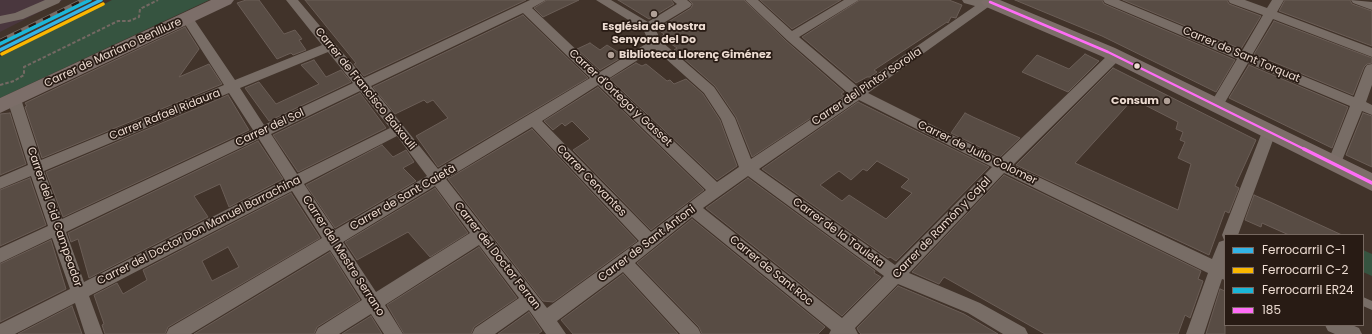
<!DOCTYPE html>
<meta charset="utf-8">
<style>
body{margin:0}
#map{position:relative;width:1372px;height:334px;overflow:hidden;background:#41332a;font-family:Poppins,sans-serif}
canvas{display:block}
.legend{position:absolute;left:1224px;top:234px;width:140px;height:92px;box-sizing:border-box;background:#281b14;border:1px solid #766860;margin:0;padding:5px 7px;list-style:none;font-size:12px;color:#ecdbd1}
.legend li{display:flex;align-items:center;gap:8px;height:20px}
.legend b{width:20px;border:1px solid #766860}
</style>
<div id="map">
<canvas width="1372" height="334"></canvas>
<ul class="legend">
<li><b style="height:5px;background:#33b4e6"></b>Ferrocarril C-1</li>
<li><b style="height:5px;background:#fab700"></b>Ferrocarril C-2</li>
<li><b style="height:5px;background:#1ab6d8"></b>Ferrocarril ER24</li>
<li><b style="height:5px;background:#ff6df6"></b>185</li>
</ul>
</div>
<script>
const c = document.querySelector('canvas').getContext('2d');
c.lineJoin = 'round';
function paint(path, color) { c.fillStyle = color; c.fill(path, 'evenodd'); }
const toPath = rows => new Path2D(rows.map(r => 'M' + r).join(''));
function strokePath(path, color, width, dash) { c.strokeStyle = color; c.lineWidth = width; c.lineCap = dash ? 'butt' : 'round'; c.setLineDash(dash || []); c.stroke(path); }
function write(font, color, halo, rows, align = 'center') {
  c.font = font + ' Poppins,sans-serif'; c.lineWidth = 3.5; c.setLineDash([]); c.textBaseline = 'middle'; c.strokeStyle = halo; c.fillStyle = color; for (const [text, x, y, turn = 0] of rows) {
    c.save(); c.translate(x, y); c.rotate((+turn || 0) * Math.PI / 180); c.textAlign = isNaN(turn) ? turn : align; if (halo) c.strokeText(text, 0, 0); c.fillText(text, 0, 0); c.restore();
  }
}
paint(toPath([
 [0,0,63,0,0,32]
]), '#4a373e');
paint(toPath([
 [112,0,209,0,0,98,0,57],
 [1363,250,1372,254,1372,276,1363,272]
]), '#365440');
const building = toPath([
 [246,0,259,0,284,34,295,30,302,39,299,40,306,50,293,55,291,53,277,59,237,3,246,0],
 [305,0,526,0,364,76,354,64,356,63,305,0],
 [547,0,579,0,543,17,534,8,547,0],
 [618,0,671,0,674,4,649,19,618,0],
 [689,0,744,0,786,41,844,92,841,94,844,96,752,157,736,117,715,86,674,50,677,48,661,37,664,34,657,29,691,8,693,4,689,0],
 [760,0,841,0,792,29,760,0],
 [860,0,949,0,962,5,956,18,951,17,948,23,947,22,874,70,877,72,870,77,867,77,856,83,802,37,860,0],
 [1015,0,1102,0,1104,4,1235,60,1216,92,1102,36,1015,0],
 [1123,0,1227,0,1229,4,1261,16,1241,49,1123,0],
 [1285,0,1350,0,1352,4,1372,11,1372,46,1279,11,1285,0],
 [523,15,588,78,438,167,416,136,448,118,433,100,427,103,424,100,395,114,373,87,523,15],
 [1274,21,1372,58,1372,63,1367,64,1364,67,1353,95,1254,54,1274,21],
 [185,27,199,49,179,77,209,64,222,84,42,158,25,107,27,106,25,103,185,27],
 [590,43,600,50,607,45,624,56,600,70,577,49,590,43],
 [1085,54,1099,61,1068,92,1022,72,1037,55,1069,69,1085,54],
 [314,60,326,77,341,70,351,82,269,121,245,88,259,82,276,104,319,84,301,65,314,60],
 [636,63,642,66,646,64,667,81,670,80,674,84,686,79,703,94,720,120,737,166,717,180,610,79,636,63],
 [1249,65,1348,107,1332,148,1229,98,1249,65],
 [1113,68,1256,140,1235,186,1239,188,1229,213,1225,211,1209,255,1016,165,1113,68],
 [1133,99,1178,122,1176,129,1183,132,1180,140,1185,142,1178,158,1191,164,1178,210,1075,163,1133,99],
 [598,87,704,190,651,230,573,150,590,139,572,121,565,126,562,123,553,130,544,121,598,87],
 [360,93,386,128,298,172,273,135,360,93],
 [228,95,249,130,63,217,46,172,228,95],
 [858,102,989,167,896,261,890,257,888,258,762,169,858,102],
 [877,161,909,179,901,187,912,193,886,219,849,195,842,201,820,185,839,171,851,180,863,169,867,171,877,161],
 [10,113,26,164,0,175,0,114,10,113],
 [965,113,973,117,1020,138,1000,157,951,133,965,113],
 [1363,113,1372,116,1372,167,1346,155,1363,113],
 [532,129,637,241,553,302,543,301,448,179,532,129],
 [258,141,283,179,229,207,220,184,194,196,208,217,89,278,78,239,71,242,68,233,258,141],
 [382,145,393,157,406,150,414,162,403,168,416,181,335,228,306,185,382,145],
 [1004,175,1201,271,1198,279,1203,281,1190,318,1185,315,1178,334,1045,334,944,277,939,284,912,272,1004,175],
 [30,178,46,225,0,246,0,190,30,178],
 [748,178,875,271,874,273,881,277,842,316,706,208,748,178],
 [435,188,468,233,430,257,408,232,357,260,345,242,435,188],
 [291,193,320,238,168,327,165,334,105,334,102,325,104,324,94,295,117,283,123,294,147,280,143,270,291,193],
 [228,247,239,267,212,281,202,261,228,247],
 [1254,195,1270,202,1342,235,1289,235,1262,223,1261,227,1245,220,1254,195],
 [692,219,825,327,818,334,702,334,699,327,637,263,692,219],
 [51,240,66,289,0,322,0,264,51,240],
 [479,247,517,298,474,327,471,334,404,334,387,305,479,247],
 [330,252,360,300,317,327,314,334,194,334,330,252],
 [623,274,678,334,573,334,561,320,623,274],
 [898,286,964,314,998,334,861,334,859,332,857,328,898,286],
 [1220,289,1225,291,1225,334,1206,334,1220,289],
 [72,306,82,334,18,334,72,306],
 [529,312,542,331,538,334,498,334,529,312],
 [371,316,382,334,342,334,371,316]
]);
paint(building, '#584c44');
strokePath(building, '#6b5e57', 1);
strokePath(toPath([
 [0,85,14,81,24,75,24,67,118,21,129,21,139,17,140,9,158,0]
]), '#746963', 2, [3.5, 2]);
paint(toPath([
 [1363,297,1372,301,1372,310,1363,306,1363,297]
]), '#786d66');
paint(toPath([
 [45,0,61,0,59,3,23,19,0,24,0,16,15,13,45,0],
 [286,0,298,0,364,78,530,0,546,0,532,8,600,72,649,42,643,29,596,0,611,0,648,22,677,4,672,0,687,0,692,4,690,7,655,28,661,41,714,87,735,118,751,159,849,94,787,40,745,0,758,0,792,31,844,0,859,0,799,37,858,87,975,6,964,3,962,0,998,0,868,93,1000,159,1110,53,1120,53,1121,56,1120,59,1013,165,1212,259,1219,242,1225,240,1225,280,1222,279,1204,334,1186,334,1208,273,1004,173,909,273,980,303,1025,328,1028,334,1003,334,968,313,898,284,855,328,858,334,829,334,831,330,692,217,635,263,698,328,701,334,680,334,623,272,557,321,566,334,546,334,529,310,495,334,472,334,475,328,519,298,479,245,385,305,403,334,384,334,371,314,339,334,315,334,318,328,362,300,330,250,191,334,166,334,169,328,322,238,292,191,89,296,103,334,85,334,75,303,15,334,0,334,0,324,70,289,52,238,0,263,0,248,48,226,31,176,0,189,0,177,28,165,7,99,9,96,19,96,21,99,41,160,224,85,181,18,183,15,191,15,235,80,322,45,286,0],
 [523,13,590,78,438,169,371,86,523,13],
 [655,49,704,93,721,119,739,167,717,182,608,79,655,49],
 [328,52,353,83,264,125,240,88,328,52],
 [598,85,706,190,651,232,542,121,598,85],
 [360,91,390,128,297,174,271,134,360,91],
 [229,93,253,130,62,219,44,171,229,93],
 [859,100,992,167,895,265,759,169,859,100],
 [532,127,639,241,547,308,446,179,532,127],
 [397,136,427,176,335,230,304,184,397,136],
 [259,139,285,180,84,282,66,232,259,139],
 [748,176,884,276,842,318,703,208,748,176],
 [435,186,470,233,376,292,343,242,435,186],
 [1103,0,1119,0,1242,51,1263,15,1230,3,1228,0,1245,0,1267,8,1272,0,1284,0,1277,12,1372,48,1372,57,1273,19,1252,55,1354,97,1365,68,1367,65,1372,64,1372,85,1366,102,1372,105,1372,115,1362,111,1339,168,1334,170,1329,168,1327,164,1350,106,1248,63,1221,109,1216,111,1211,109,1209,106,1237,59,1105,3,1103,0],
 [1351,0,1372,2,1372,10,1353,3,1351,0],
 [1269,127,1274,128,1276,132,1238,235,1225,235,1224,240,1222,235,1262,132,1264,128,1269,127],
 [1325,325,1352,325,1359,328,1362,334,1335,334,1328,331,1325,325]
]), '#786d66');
paint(toPath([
 [211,0,234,0,231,4,0,113,0,98,211,0],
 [983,0,1000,0,1115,48,1372,173,1372,191,1101,56,984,6,981,2,983,0]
]), '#7c6e69');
const rail = toPath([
 [0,41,83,0]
]);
strokePath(rail, '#776c66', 4);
strokePath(rail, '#281b14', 2.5, [8]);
strokePath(toPath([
 [990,2,1108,52,1306,150]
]), '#ff6df6', 2.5);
strokePath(toPath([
 [1304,149,1372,183]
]), '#ff6df6', 3.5);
strokePath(toPath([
 [0,50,101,0]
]), '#33b4e6', 3.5);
strokePath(toPath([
 [2,54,103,4]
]), '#fab700', 3.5);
strokePath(toPath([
 [0,44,90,0]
]), '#1ab6d8', 3.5);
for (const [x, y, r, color] of [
 [654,14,4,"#b0a097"],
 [611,55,4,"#b0a097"],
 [1137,66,3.5,"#ecdbd1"],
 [1167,101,4,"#b0a097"]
]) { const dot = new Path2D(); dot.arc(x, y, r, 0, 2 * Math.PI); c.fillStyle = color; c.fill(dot); strokePath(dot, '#281b14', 1.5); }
write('bold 11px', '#ecdbd1', '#281b14', [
 ["Església de Nostra",654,27],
 ["Senyora del Do",654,40],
 ["Biblioteca Llorenç Giménez",619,55,"left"],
 ["Consum",1159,101,"right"]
]);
write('11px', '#ecdbd1', '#281b14', [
 ["Carrer de Mariano Benlliure",113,53,-25],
 ["Carrer de Sant Torquat",1241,55,23],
 ["Carrer del Pintor Sorolla",867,87,-34],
 ["Carrer de Francisco Baixauli",365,89,51],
 ["Carrer d'Ortega y Gasset",620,98,43],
 ["Carrer Rafael Ridaura",165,115,-22],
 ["Carrer del Sol",270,128,-25],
 ["Carrer de Julio Colomer",977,153,26],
 ["Carrer Cervantes",591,181,46],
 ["Carrer de Sant Caietà",403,198,-30],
 ["Carrer del Cid Campeador",54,217,71],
 ["Carrer de Ramón y Cajal",942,228,-46],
 ["Carrer del Doctor Don Manuel Barrachina",199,231,-27],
 ["Carrer de la Tauleta",838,233,36],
 ["Carrer de Sant Antoni",647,244,-37],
 ["Carrer del Mestre Serrano",343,256,57],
 ["Carrer del Doctor Ferran",497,256,52],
 ["Carrer de Sant Roc",771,271,39]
]);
</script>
